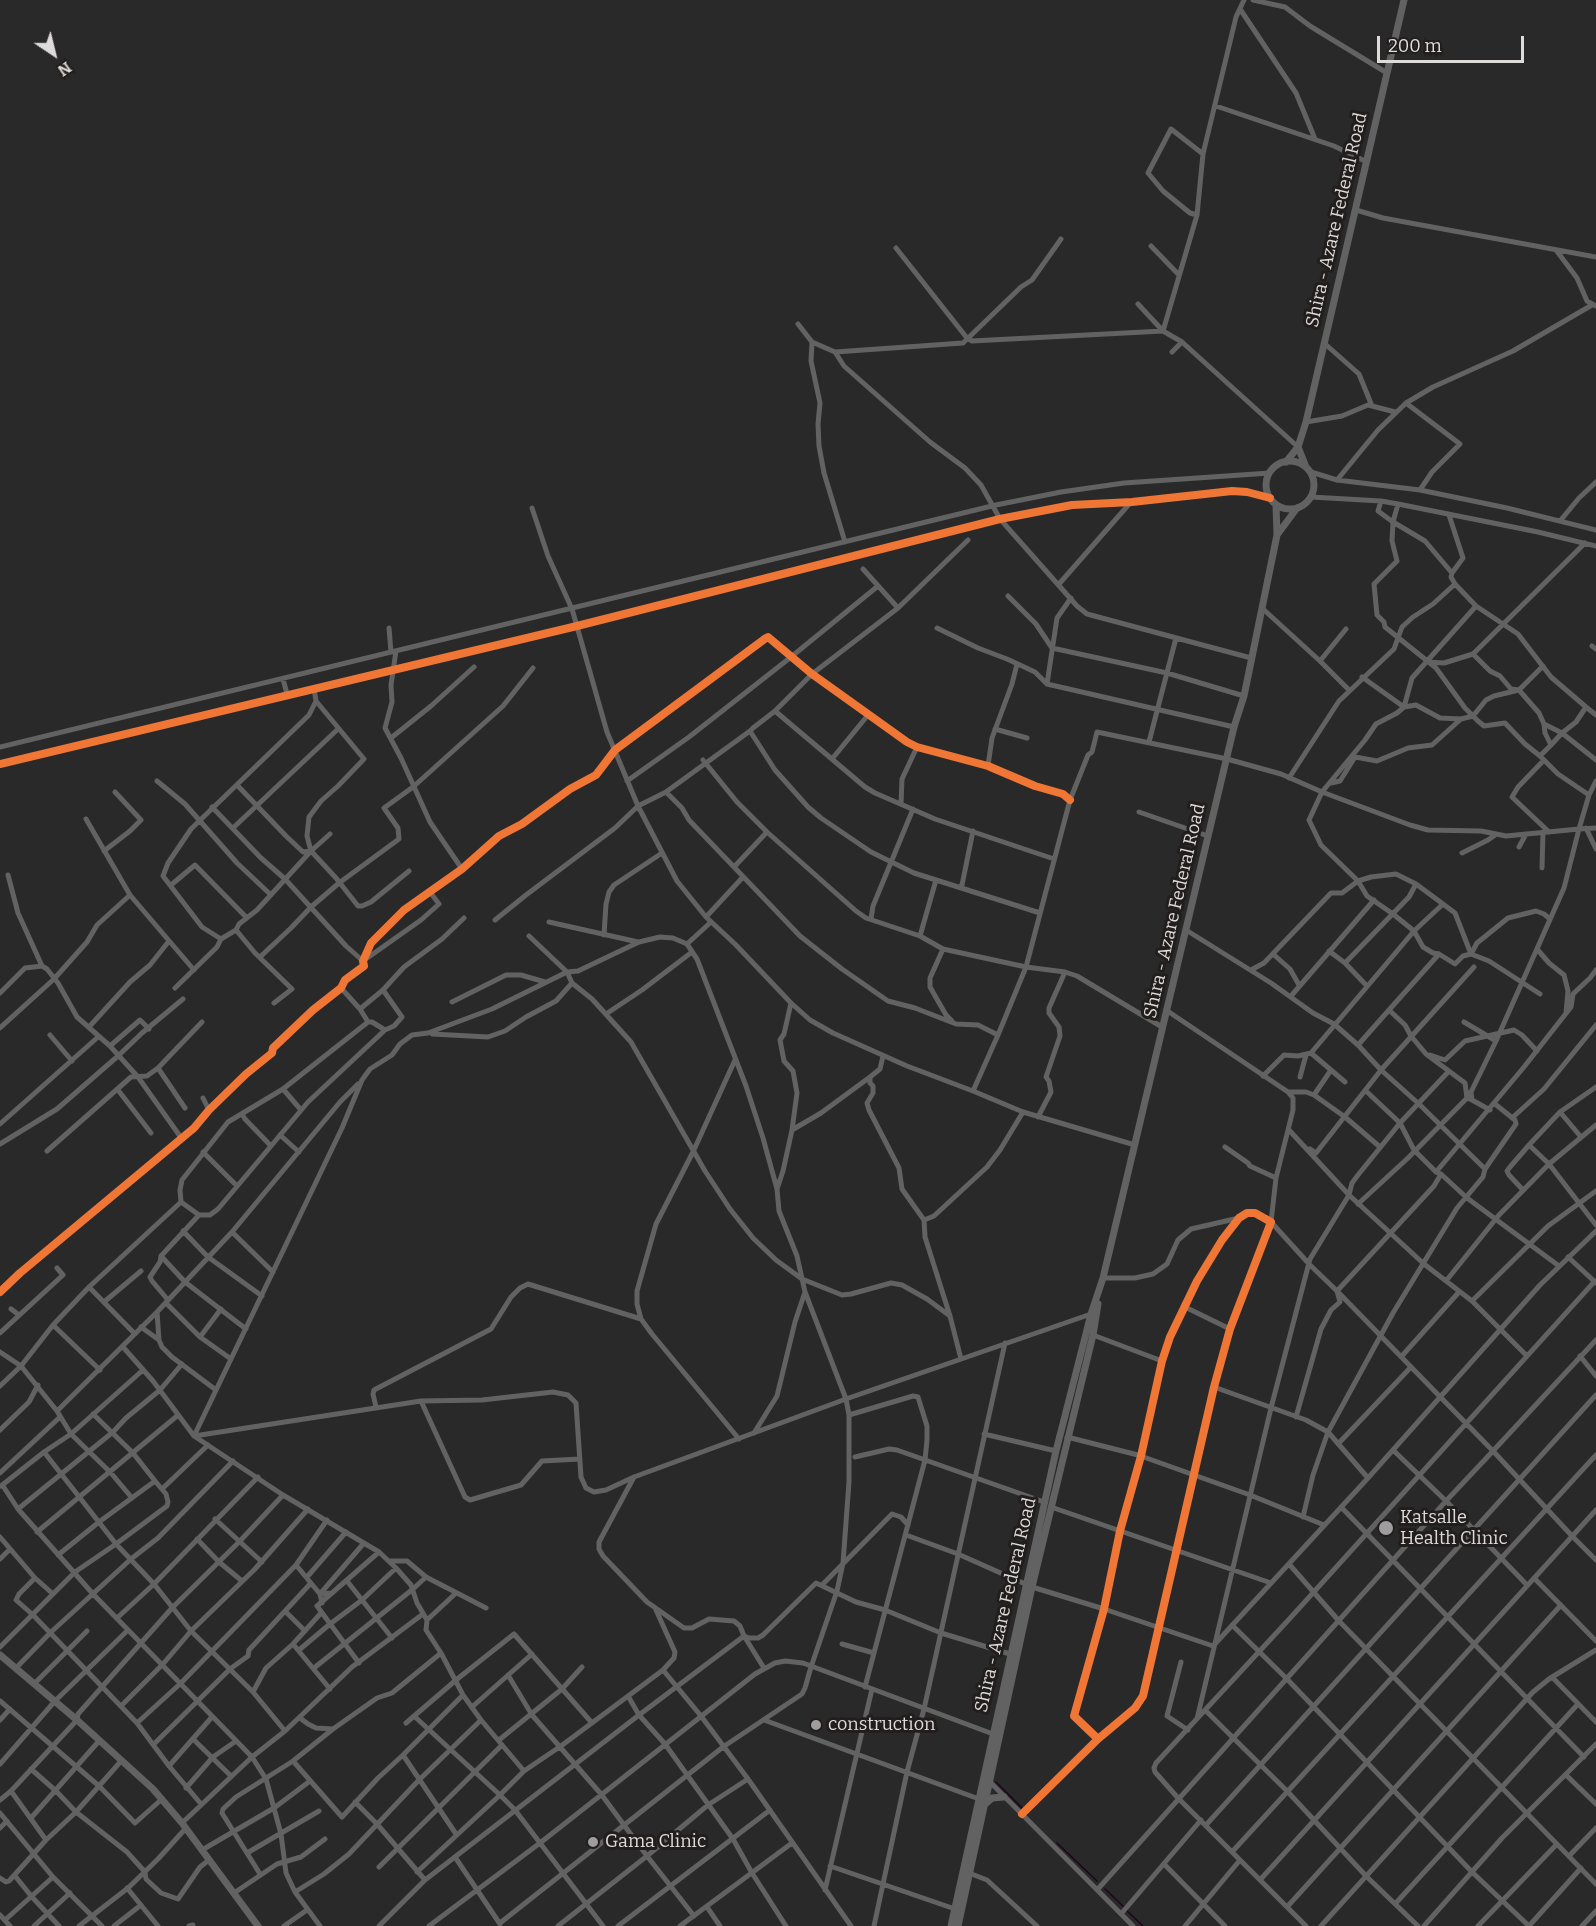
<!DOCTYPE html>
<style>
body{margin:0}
#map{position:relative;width:1596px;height:1926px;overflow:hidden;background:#2a2929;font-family:Bitter,serif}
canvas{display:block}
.north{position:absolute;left:24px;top:24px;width:60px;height:60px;-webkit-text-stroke:4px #221e1e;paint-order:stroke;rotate:145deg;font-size:16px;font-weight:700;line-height:24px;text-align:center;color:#dedbdb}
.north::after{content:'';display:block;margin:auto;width:21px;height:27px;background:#dedbdb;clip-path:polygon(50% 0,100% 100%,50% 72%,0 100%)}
.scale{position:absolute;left:1377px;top:36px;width:147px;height:27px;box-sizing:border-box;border:3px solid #dedbdb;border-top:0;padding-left:8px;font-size:18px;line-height:21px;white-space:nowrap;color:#dedbdb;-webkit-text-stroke:4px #221e1e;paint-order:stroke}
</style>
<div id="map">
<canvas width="1596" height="1926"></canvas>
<div class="north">N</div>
<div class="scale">200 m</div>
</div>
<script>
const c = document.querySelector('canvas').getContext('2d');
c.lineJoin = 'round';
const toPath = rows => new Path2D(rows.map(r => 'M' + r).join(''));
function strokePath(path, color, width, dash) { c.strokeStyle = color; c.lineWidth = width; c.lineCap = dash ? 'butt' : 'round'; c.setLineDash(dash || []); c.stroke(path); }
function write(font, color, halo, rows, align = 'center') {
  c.font = font + ' Bitter,serif'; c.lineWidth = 6; c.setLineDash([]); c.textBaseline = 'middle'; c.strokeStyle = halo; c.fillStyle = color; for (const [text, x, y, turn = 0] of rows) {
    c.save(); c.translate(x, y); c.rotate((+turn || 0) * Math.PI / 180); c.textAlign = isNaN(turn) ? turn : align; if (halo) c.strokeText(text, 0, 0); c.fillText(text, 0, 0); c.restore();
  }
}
strokePath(toPath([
 [996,1782,1022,1808],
 [1057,1843,1097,1881],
 [1105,1889,1123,1906],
 [1126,1910,1143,1926]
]), '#1e041c', 1.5);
strokePath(toPath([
 [1253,0,1285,7,1310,26,1387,73],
 [1240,9,1296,93,1315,139],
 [1216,106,1334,146,1367,162],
 [1356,210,1383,218,1596,257],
 [1197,215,1190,213,1163,191,1148,173,1171,129,1203,154],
 [1151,246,1179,275],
 [896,248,967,338,972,341,1163,331],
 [1556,250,1577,278,1587,301,1596,306],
 [1138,304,1163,331,1182,342,1298,447],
 [798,324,812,342],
 [1163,331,1197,215,1203,154,1236,17,1244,0],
 [835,352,963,343,1021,287,1032,280,1061,239],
 [1172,352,1182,342],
 [1406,403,1460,444,1432,472,1420,490],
 [1372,406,1395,412],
 [1306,422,1342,416,1368,405,1372,406,1359,374,1324,343],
 [1311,472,1337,480,1420,490,1507,508,1596,530],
 [1337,480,1378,430,1406,403,1433,387,1513,351,1592,305],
 [1311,497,1381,501,1398,504,1538,532,1596,546],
 [1381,501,1378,511,1393,522,1425,541,1452,573],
 [1398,504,1393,522,1392,541,1397,561,1374,584,1377,615,1384,622,1385,627,1436,668,1465,708,1478,721,1484,726,1505,723,1525,744,1540,756,1558,774,1589,795],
 [532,508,548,556,572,609,607,732,638,806,677,881,706,917,736,945,791,1003,810,1020,833,1033,907,1066,973,1091,1023,1112,1135,1145],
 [1449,515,1463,558,1452,573,1451,577,1455,584,1476,606,1518,634,1551,677,1586,707],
 [1560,521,1579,498,1596,482],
 [845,542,824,473,819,446,818,424,820,403,811,361,812,342,835,352,844,366,930,442,965,468,981,485,1000,519,1077,606,1087,614,1251,658],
 [863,569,898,608],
 [1059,584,1131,502],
 [1008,596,1036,624,1052,648,1167,673,1244,696],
 [1476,606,1412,678,1404,707,1397,713,1376,724,1365,740,1322,792,1309,820,1321,845,1358,881,1367,896,1393,914,1414,931,1423,947,1433,953,1439,954,1455,964,1463,956,1471,954,1489,961,1540,994],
 [1263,609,1320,661,1349,690],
 [389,628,391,652],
 [937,628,978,648,1007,659,1035,672,1047,684,1234,727],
 [1592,646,1596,649],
 [396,651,391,685,392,702,385,728,401,758,430,822,462,869],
 [1473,654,1585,543],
 [1320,661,1346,629],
 [1428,662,1444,663,1473,654,1490,671,1500,676,1511,689,1519,690,1539,713,1544,724,1545,733,1551,745,1540,756],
 [1362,677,1404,707,1416,705,1440,718,1461,719,1473,716,1486,700,1494,696,1519,690,1543,666],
 [283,679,287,694],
 [1047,684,1057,618,1071,598],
 [775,711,865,787,875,793,935,819,1054,859],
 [1544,724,1562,733,1576,722,1586,707,1596,715],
 [995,729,1027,738],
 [750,731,775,770,808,807,821,818,871,852,914,873,1040,913],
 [391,738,431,706,474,667],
 [1149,742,1176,638],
 [1551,745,1562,733,1596,760],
 [0,747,996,505,1061,492,1124,483,1270,473],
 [832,759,868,715],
 [703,760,737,802,767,832,856,911,866,918,920,936,943,949,1026,967,1065,972,1077,976,1162,1027],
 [1544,760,1518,787,1512,797,1549,832],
 [0,764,577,626,1000,519,1072,505,1132,502,1232,491,1247,492,1270,498],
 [988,766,992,738,1012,684,1017,664],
 [1289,778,1339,701,1394,649,1402,627,1413,617,1433,604,1455,584],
 [157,781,185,804,237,863,271,895],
 [627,781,689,737,791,657,878,586],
 [1331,783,1340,781,1355,757,1377,761,1408,748,1432,745,1461,719],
 [237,785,286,836,303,852,311,851,336,878,358,906,362,906,371,902,409,871],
 [666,792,682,808,689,820,800,936,842,969,888,1001,915,1008,956,1024,978,1025,998,1035],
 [901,804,902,779,917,747],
 [212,807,261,858,285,879,346,946,363,961,421,920,439,904,430,892],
 [1139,812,1208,836],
 [86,819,130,895,194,970],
 [233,828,338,729],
 [1586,828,1596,849],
 [1519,847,1526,834],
 [104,851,130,831,141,820,115,792],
 [311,851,307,836,309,817,321,801,338,786,364,759,316,701,314,688],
 [1462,853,1488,840,1495,835],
 [734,867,767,832],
 [1542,868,1543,832],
 [8,875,18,913,42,966,47,969,58,983,77,1017,110,1046,138,1077,182,1139],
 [171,885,195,865,247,918],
 [959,887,962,885,973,831],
 [1443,904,1455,913,1471,954],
 [706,917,743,877],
 [871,919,873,906,913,809],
 [495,920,526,895,615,828,638,806,666,792,750,731,753,728,775,711,812,674,898,608,968,540],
 [549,922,638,942],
 [711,922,687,944,697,959,746,1086,763,1138,777,1189],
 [236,930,255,953,292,989,274,1003],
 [1186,930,1271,983,1313,1013,1334,1024,1358,1045,1381,1070,1419,1104,1485,1169],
 [604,935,606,904,609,892,614,885,662,853],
 [529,936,567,972,572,983,592,999,631,1042,705,1171,730,1209,753,1238,776,1260,802,1279,842,1295,851,1294,891,1283,902,1285,927,1299,950,1316],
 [920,936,936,880],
 [221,939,202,927,163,876,168,863,191,829,309,715,316,701],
 [943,949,930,978,930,987,946,1015,952,1021],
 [1537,949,1549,963,1564,975,1568,991,1566,1013],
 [1329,951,1345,963,1367,986],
 [1273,954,1290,969,1299,985],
 [1439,954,1389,1010,1405,1025,1411,1036,1426,1054,1465,1083,1467,1098,1472,1100],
 [1471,954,1477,943,1508,918,1536,911,1544,914,1550,919],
 [260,957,291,928,311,907,339,883,399,839,398,828,384,808,413,787,503,706,533,668],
 [1345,963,1409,897,1416,884],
 [1251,970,1264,963,1331,893,1342,893,1358,881,1371,877,1396,874,1416,884,1443,904,1414,931,1311,1053,1298,1056,1284,1055,1263,1076],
 [175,988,217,947,221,939,236,930,239,924,257,910,311,851,330,834],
 [341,988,360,1009,368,1022,372,1022,385,1030],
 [0,993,25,968,42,966],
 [1291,996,1374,900],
 [452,1002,506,975,521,975,545,982],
 [360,1009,383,990,404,967,442,939,464,918],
 [606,1014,642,990,692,952],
 [368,1022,283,1089,228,1122,182,1180,180,1190,181,1202,199,1215,210,1215,218,1209,308,1102,385,1030,394,1026,402,1017,383,990],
 [1464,1022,1496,1041],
 [89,1027,130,982,150,965,169,941],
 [0,1028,54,979,87,942,97,925,130,895],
 [432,1034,488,1037,505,1031,526,1017,556,1001,572,983],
 [50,1035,72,1061],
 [1358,1045,1389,1010],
 [110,1046,140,1020,149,1029],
 [1311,1053,1345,1082],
 [1430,1055,1445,1060,1465,1041,1514,1030,1522,1035,1537,1051],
 [735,1060,693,1152,656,1224,637,1291,637,1304,641,1319,652,1334,739,1439],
 [158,1068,185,1108],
 [870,1077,870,1083,873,1086,873,1093,867,1103,869,1110,899,1168,902,1189,924,1220],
 [1300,1077,1306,1055],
 [283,1089,301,1110],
 [118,1090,151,1133],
 [973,1091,998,1035,1026,967,1070,800,1088,755,1092,752,1097,732,1227,759,1281,774,1322,792,1410,825,1428,830,1481,831,1506,836,1579,829,1589,795,1596,781],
 [1366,1091,1400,1123,1414,1150,1436,1172,1441,1174,1467,1198,1559,1266],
 [1288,1092,1306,1092,1314,1095,1345,1117,1380,1147],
 [1314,1095,1331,1070],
 [203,1098,209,1110],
 [1490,1110,1472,1100,1471,1092,1496,1041,1564,888,1579,829,1596,828],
 [1560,1112,1581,1137],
 [242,1114,245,1119,271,1146],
 [1038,1117,1051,1092,1049,1081,1046,1077,1060,1036,1059,1027,1049,1013,1049,1008,1065,972],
 [1512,1118,1544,1089,1596,1025],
 [0,1124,98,1037],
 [792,1130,821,1113,870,1077,880,1069,883,1056],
 [1289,1130,1349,1195,1424,1264,1472,1301,1527,1356],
 [280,1135,299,1152],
 [0,1144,57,1109,118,1056,142,1033,183,999],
 [1529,1145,1549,1164,1596,1225],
 [1225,1147,1248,1163,1250,1166,1276,1178],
 [1310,1149,1316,1153,1381,1070,1474,967],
 [47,1151,131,1077,147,1076,158,1068,202,1022],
 [203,1152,237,1186],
 [1436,1172,1524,1067,1571,1007,1573,994,1590,978,1596,970],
 [1523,1190,1509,1175,1507,1171,1510,1167,1529,1145,1560,1112,1596,1087],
 [1358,1204,1408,1158,1467,1098],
 [183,1231,208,1257,262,1296],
 [232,1232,273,1272],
 [161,1256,185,1282,246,1329],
 [1568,1257,1596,1283],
 [1103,1278,1135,1278,1153,1274,1167,1264,1178,1240,1191,1229,1239,1218],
 [1446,1281,1499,1215,1549,1164,1596,1125],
 [89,1287,135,1334],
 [0,1292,20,1273,194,1128,209,1110,246,1074,272,1053,273,1048,313,1010,341,988,345,980,364,966,363,961,371,943,404,910,462,869,499,836,522,824,570,789,596,775,615,750,766,638,768,637,812,674,907,742,917,747,988,766,1035,786,1063,794,1070,800],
 [168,1300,152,1281,150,1277,160,1262,161,1256,199,1215],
 [1472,1301,1548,1226,1596,1191],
 [104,1302,141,1271],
 [166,1303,200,1337,231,1359],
 [1185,1307,1230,1329],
 [11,1309,19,1315],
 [157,1312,159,1340,162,1347,172,1357,216,1390],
 [53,1325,100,1370],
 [141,1327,159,1340],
 [0,1333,63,1275,57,1268],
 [1093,1335,1162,1361],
 [200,1337,221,1309],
 [1596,1340,1493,1451,1572,1536,1596,1560],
 [123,1347,153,1381,194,1436,283,1495,379,1552,396,1568,411,1585,417,1603,427,1620,426,1630,441,1653,463,1695,481,1720,524,1771],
 [0,1352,21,1366,57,1411,71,1434,111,1473,132,1498],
 [1580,1356,1596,1376],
 [1401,1357,1459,1292],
 [961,1359,950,1316,925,1237,924,1220,934,1216,987,1167,1000,1150,1023,1112],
 [0,1386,21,1366,53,1325,89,1287,181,1202],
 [1214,1387,1306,1420,1328,1432,1368,1478],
 [421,1401,465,1497,470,1500,521,1485,542,1461,580,1459],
 [376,1407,373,1394,374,1390,491,1329,511,1297,520,1288,528,1284,641,1319],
 [57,1411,157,1312,232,1232,340,1102,358,1084],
 [93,1414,133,1453,155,1481],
 [849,1415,913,1396,918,1397,927,1426,927,1440,925,1460,865,1687],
 [1296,1417,1321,1329,1331,1310,1340,1302,1337,1291,1434,1186,1441,1174],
 [0,1430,29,1402,38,1385],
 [754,1433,777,1396,795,1322,805,1292],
 [984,1434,1056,1451],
 [194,1436,421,1401,482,1400,553,1392,568,1395,576,1403,581,1477,586,1488,594,1492,606,1490,634,1477,846,1399,1091,1314],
 [194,1436,342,1128,362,1080,370,1069,392,1055,400,1044,412,1035,428,1033,492,1009,567,972,578,971,639,942,660,937,673,938,687,944],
 [1067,1437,1138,1455,1250,1495,1324,1525],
 [1338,1444,1411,1367],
 [1393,1450,1446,1501,1527,1585],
 [44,1452,116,1544,154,1584,191,1631,253,1692,285,1731],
 [855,1457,889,1449,897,1450,1044,1502],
 [0,1473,60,1417],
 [1,1486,44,1452,71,1434,143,1370],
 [3,1486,18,1509,93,1594,252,1757,266,1779,281,1834,286,1873,295,1892,320,1926],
 [162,1489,208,1445],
 [1051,1507,1271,1583],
 [1341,1507,1584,1757],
 [18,1509,113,1432,126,1418,160,1390,182,1364],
 [1303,1517,1313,1475,1328,1432,1393,1313,1457,1208,1483,1177,1485,1169,1516,1124,1515,1120,1495,1104],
 [215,1519,262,1562],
 [37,1532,177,1416],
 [906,1535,958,1554,1032,1587,1104,1609,1213,1646],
 [0,1537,35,1578,53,1594],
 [197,1539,219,1562,242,1581],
 [0,1559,10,1549],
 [389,1561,407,1561,426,1577,486,1608],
 [1289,1564,1339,1621,1596,1884],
 [307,1577,346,1532],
 [35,1578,19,1594,16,1600,33,1615,137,1723,169,1766,201,1804],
 [1534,1578,1596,1641],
 [347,1581,392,1638],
 [822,1585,892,1514,901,1517,908,1525],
 [320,1594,296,1565,327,1520],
 [320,1594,364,1543],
 [322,1603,320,1594,332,1593],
 [285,1611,305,1631],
 [117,1618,154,1584,258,1477],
 [427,1620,456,1593],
 [1232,1625,1287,1679,1472,1872,1529,1926],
 [293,1644,330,1689],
 [842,1644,874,1653],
 [1214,1645,1368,1478,1540,1285,1596,1231],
 [0,1647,75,1572,116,1544,167,1506,168,1502,166,1494,155,1481,99,1522,58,1555],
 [299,1650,330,1624,362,1600,396,1568],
 [1181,1662,1167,1716,1188,1730],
 [359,1663,317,1606,379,1552],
 [16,1668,50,1633,131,1559,158,1538,233,1461],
 [314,1668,413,1589,426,1577],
 [764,1668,744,1636,749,1638,758,1638,763,1635,816,1583,856,1602,885,1610,941,1633,1010,1654],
 [663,1670,701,1716,748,1779,851,1926],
 [508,1675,532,1715,601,1794,647,1856,694,1916],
 [1552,1677,1596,1722],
 [34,1684,87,1631],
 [253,1692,266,1668,293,1644,321,1613],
 [628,1696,639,1715,665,1744,733,1839,752,1873,786,1926],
 [0,1701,99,1786,135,1823,162,1799],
 [121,1706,163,1664,191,1631,255,1569,308,1509],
 [472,1707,532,1654],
 [1205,1710,1287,1791,1366,1876,1418,1926],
 [414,1716,500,1795,515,1810,603,1926],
 [300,1718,308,1724,316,1728,333,1729],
 [1197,1719,1271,1408,1310,1259,1349,1195,1352,1183,1358,1175,1400,1123,1449,1071],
 [0,1720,10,1709],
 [764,1720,979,1799],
 [137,1723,181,1683,296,1565],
 [406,1723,456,1680,514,1634,592,1723],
 [193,1739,231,1776],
 [499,1740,562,1689,582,1667],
 [154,1744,230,1669,248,1656,249,1650,311,1583],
 [403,1755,456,1834],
 [293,1761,342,1817,378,1778,403,1755,463,1695],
 [0,1764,55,1701,128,1630],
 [169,1766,212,1717],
 [31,1769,56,1791,76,1812,127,1852,145,1872,146,1879,161,1893,178,1899,200,1867,209,1860],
 [1566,1775,1596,1804],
 [989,1781,1133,1926],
 [186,1788,213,1757,236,1741],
 [11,1791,46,1840],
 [0,1800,11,1791,77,1720,78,1714,172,1608,240,1541,283,1495],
 [355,1802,377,1824,425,1880],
 [0,1813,53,1877,102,1926],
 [1022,1814,1098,1739,1135,1708,1143,1696,1214,1387,1230,1329,1271,1222,1255,1213,1247,1213,1239,1218,1222,1240,1197,1281,1170,1337,1162,1361,1141,1456,1120,1531,1104,1609,1074,1716,1098,1739],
 [31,1818,99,1741],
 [182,1823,252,1757,285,1731,352,1667,423,1614],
 [1206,1825,1596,1395],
 [0,1828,7,1821],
 [202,1850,274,1808,310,1781],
 [1232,1852,1596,1455],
 [247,1853,319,1811],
 [1569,1856,1596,1828],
 [455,1857,500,1924],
 [1164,1864,1225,1926],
 [830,1866,955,1909],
 [379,1867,502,1745],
 [417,1872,500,1795,524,1771,561,1746,663,1670,674,1658,675,1652,656,1610],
 [969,1873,987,1880,1037,1926],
 [260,1874,222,1813,223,1809,236,1797,293,1761,333,1729,377,1698,392,1693,441,1653],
 [15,1876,32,1897,59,1926],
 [0,1878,6,1882,9,1881,46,1840,76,1812,122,1760],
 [1260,1880,1596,1510],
 [127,1888,158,1926],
 [825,1890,872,1689],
 [1097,1890,1446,1501,1493,1451,1337,1291,1310,1265,1271,1222,1276,1178,1293,1110,1293,1098,1288,1092,1166,1010],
 [295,1892,324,1874,349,1854,419,1780,481,1720],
 [234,1893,277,1864,301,1857,325,1839],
 [1395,1904,1578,1704],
 [707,1907,720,1926],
 [1287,1907,1561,1605],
 [1121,1914,1201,1820],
 [0,1915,10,1926],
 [5,1920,53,1877],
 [500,1923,723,1747,802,1694,805,1688,811,1667,837,1591,843,1563,849,1482,849,1415,846,1399,805,1292,797,1256,779,1211,777,1189,783,1171,792,1130,797,1093,793,1071,784,1061,780,1040,784,1034,791,1003],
 [34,1926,70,1893],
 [79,1926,128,1888,158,1859,186,1828],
 [114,1926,141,1905],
 [189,1926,193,1925,193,1926],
 [284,1926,307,1910],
 [379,1926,425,1880,639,1715,744,1636,740,1626,734,1621,709,1619,692,1628,684,1628,647,1602,603,1556,599,1549,599,1542,634,1477],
 [429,1926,540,1843,755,1674,775,1663,785,1661,803,1663,993,1734],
 [558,1926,647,1856,708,1805,748,1779],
 [618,1926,770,1810],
 [680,1926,792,1843],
 [874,1926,907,1772,924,1709,1005,1343],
 [1185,1926,1240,1860],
 [1306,1926,1178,1798,1155,1772,1154,1768,1156,1763,1293,1615,1595,1281],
 [1321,1926,1533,1692,1549,1679,1596,1650],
 [1424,1926,1502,1838,1596,1744],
 [1478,1926,1557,1844],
 [1529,1926,1581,1868],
 [1582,1926,1596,1911]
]), '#626262', 5);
strokePath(toPath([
 [1298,447,1306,467],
 '1266 485a24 24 0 1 1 48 0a24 24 0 1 1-48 0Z',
 [1286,462,1298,447,1306,422,1404,0],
 [1277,535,1297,508],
 [0,1655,77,1720,153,1789,182,1823,258,1926],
 [984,1805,992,1798,1004,1797],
 [951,1926,1056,1451,1091,1314,1103,1278,1234,727,1244,696,1277,535,1276,505],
 [958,1926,1032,1587,1093,1335,1098,1304]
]), '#636263', 7);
strokePath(toPath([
 [0,764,577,626,1000,519,1072,505,1132,502,1232,491,1247,492,1270,498],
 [0,1292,20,1273,194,1128,209,1110,246,1074,272,1053,273,1048,313,1010,341,988,345,980,364,966,363,961,371,943,404,910,462,869,499,836,522,824,570,789,596,775,615,750,766,638,768,637,812,674,907,742,917,747,988,766,1035,786,1063,794,1070,800],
 [1022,1814,1098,1739,1135,1708,1143,1696,1214,1387,1230,1329,1271,1222,1255,1213,1247,1213,1239,1218,1222,1240,1197,1281,1170,1337,1162,1361,1141,1456,1120,1531,1104,1609,1074,1716,1098,1739]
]), '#f07635', 8);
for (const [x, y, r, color] of [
 [1386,1528,8,"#9f9d9d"],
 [816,1725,6,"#9f9d9d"],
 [593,1842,6,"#9f9d9d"]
]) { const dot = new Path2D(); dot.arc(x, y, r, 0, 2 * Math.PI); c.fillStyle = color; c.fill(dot); strokePath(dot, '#221e1e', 2); }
write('18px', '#dedbdb', '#221e1e', [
 ["Shira - Azare Federal Road",1337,220,-77],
 ["Shira - Azare Federal Road",1175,911,-77],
 ["Shira - Azare Federal Road",1006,1605,-77]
]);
write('18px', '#dedbdb', '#221e1e', [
 ["Katsalle",1400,1518],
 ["Health Clinic",1400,1539],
 ["construction",828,1725],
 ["Gama Clinic",605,1842]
], 'left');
</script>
